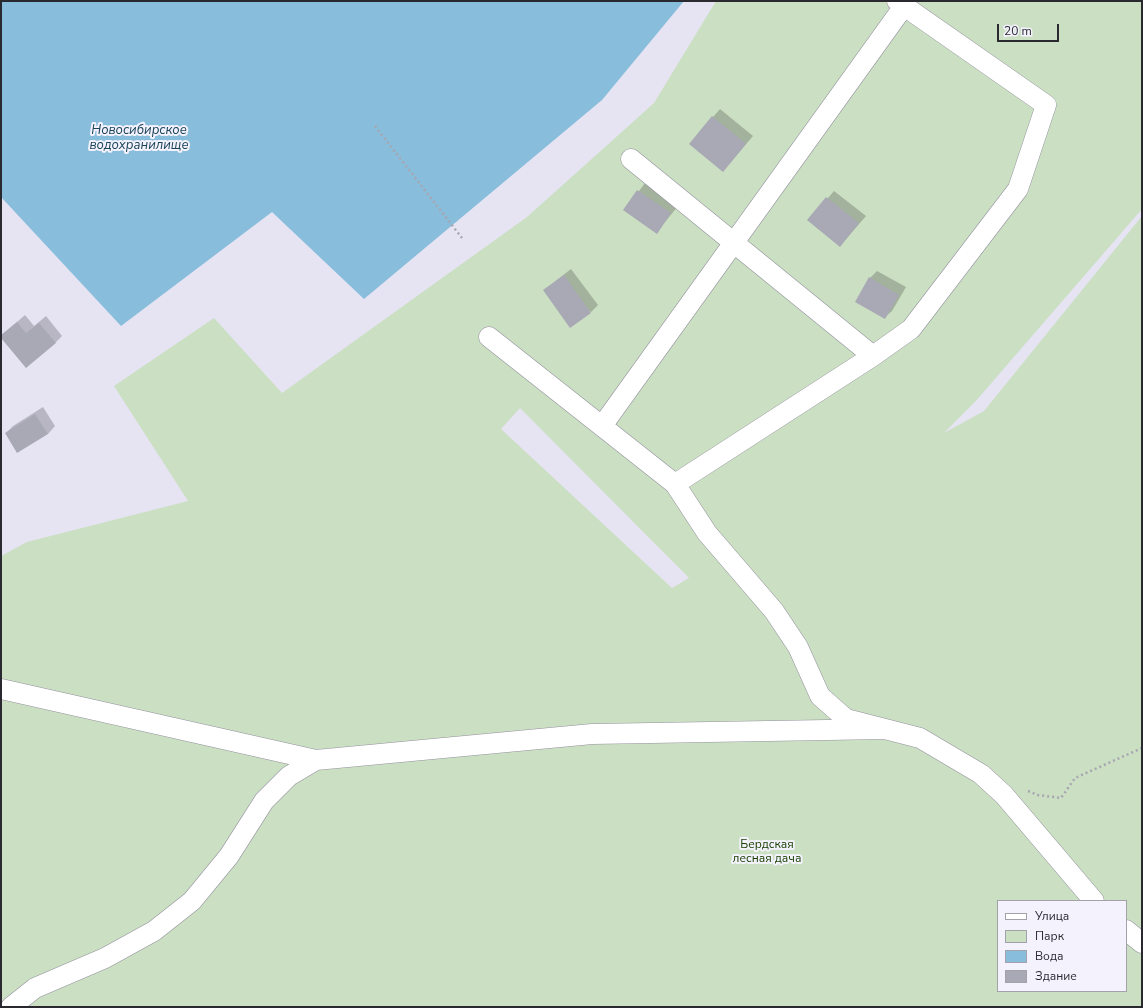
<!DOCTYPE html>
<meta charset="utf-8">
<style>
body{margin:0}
#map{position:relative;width:1143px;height:1008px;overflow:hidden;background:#e6e4f3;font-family:"Nunito Sans",sans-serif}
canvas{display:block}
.frame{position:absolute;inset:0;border:2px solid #2a292f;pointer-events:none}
.legend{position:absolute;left:997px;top:900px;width:130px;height:92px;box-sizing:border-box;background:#f3f2fd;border:1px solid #a3a2ab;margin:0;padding:5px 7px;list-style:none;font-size:12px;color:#2a292f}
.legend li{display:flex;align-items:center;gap:8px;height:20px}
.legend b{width:20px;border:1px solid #a3a2ab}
.scale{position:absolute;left:997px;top:24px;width:62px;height:18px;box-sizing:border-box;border:2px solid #2a292f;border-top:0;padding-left:5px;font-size:12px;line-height:14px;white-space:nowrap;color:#2a292f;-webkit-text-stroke:3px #f3f2fd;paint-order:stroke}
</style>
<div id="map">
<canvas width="1143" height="1008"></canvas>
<div class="frame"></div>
<ul class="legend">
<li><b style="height:5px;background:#fff"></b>Улица</li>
<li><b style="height:11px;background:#cbdfc3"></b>Парк</li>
<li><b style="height:11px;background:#88bddb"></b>Вода</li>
<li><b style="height:11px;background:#a9a8b5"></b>Здание</li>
</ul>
<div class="scale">20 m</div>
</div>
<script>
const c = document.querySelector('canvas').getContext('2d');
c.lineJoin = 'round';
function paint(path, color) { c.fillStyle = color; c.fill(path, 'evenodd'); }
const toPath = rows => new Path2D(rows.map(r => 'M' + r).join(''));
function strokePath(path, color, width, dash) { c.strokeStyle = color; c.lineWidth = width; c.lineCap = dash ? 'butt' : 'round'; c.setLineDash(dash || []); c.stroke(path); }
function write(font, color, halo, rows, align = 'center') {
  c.font = font + ' "Nunito Sans",sans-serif'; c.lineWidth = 4; c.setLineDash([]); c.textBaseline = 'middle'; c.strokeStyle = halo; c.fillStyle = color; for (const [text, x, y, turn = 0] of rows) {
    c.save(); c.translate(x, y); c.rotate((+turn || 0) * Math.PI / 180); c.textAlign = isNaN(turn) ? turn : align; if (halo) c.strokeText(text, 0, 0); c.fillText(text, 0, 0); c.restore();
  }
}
paint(toPath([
 [716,1,1142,1,1142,209,975,402,944,433,984,411,1142,216,1142,1007,1,1007,1,556,27,542,188,501,114,386,214,318,282,393,527,217,654,103],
 [520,408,689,578,672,588,501,429],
 [998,901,1126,901,1126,991,998,991]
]), '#cbdfc3');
paint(toPath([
 [1,1,684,1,602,100,364,299,272,212,121,326,1,197]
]), '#88bddb');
paint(toPath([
 [720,109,753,136,723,171,690,144],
 [645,183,678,206,657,232,625,210],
 [834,191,866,216,840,246,809,220],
 [571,269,598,305,591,312,544,290],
 [877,271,906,287,892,311,884,318,870,278],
 [25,315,34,326,46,316,62,336,55,343,1,336],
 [43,407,55,426,48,434,6,433,13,426]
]), '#0003');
paint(toPath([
 [712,116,746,144,723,172,689,144],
 [637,190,671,213,657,234,623,210],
 [826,197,859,223,840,247,807,220],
 [564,275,591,313,570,328,543,290],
 [869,277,899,295,885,319,855,302],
 [17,322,26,333,39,323,56,343,26,368,1,338,1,335],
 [35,414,48,434,17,453,5,433]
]), '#a9a8b5');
const street = toPath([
 [631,159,873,356],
 [489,337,675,484,873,356,911,329,1018,189,1046,105,897,1],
 [602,426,904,6],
 [675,484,707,533,774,611,798,647,820,696,846,719,920,738,981,774,1004,795,1094,901],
 [1,689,316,760,592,734,886,729],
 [1126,930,1142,943],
 [11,1007,35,988,105,958,154,931,192,901,229,856,264,801,289,776,316,760]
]);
strokePath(street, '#93919e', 21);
strokePath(toPath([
 [375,126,462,238],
 [1028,791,1038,795,1061,798,1075,778,1142,748]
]), '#a8a6b2', 2.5, [2, 3]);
strokePath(street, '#fff', 20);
write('12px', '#194000', '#f3f2fd', [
 ["Бердская",767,845],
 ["лесная дача",767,859]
]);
write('italic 13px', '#1a445a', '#f3f2fd', [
 ["Новосибирское",139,131],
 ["водохранилище",139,146]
]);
</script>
